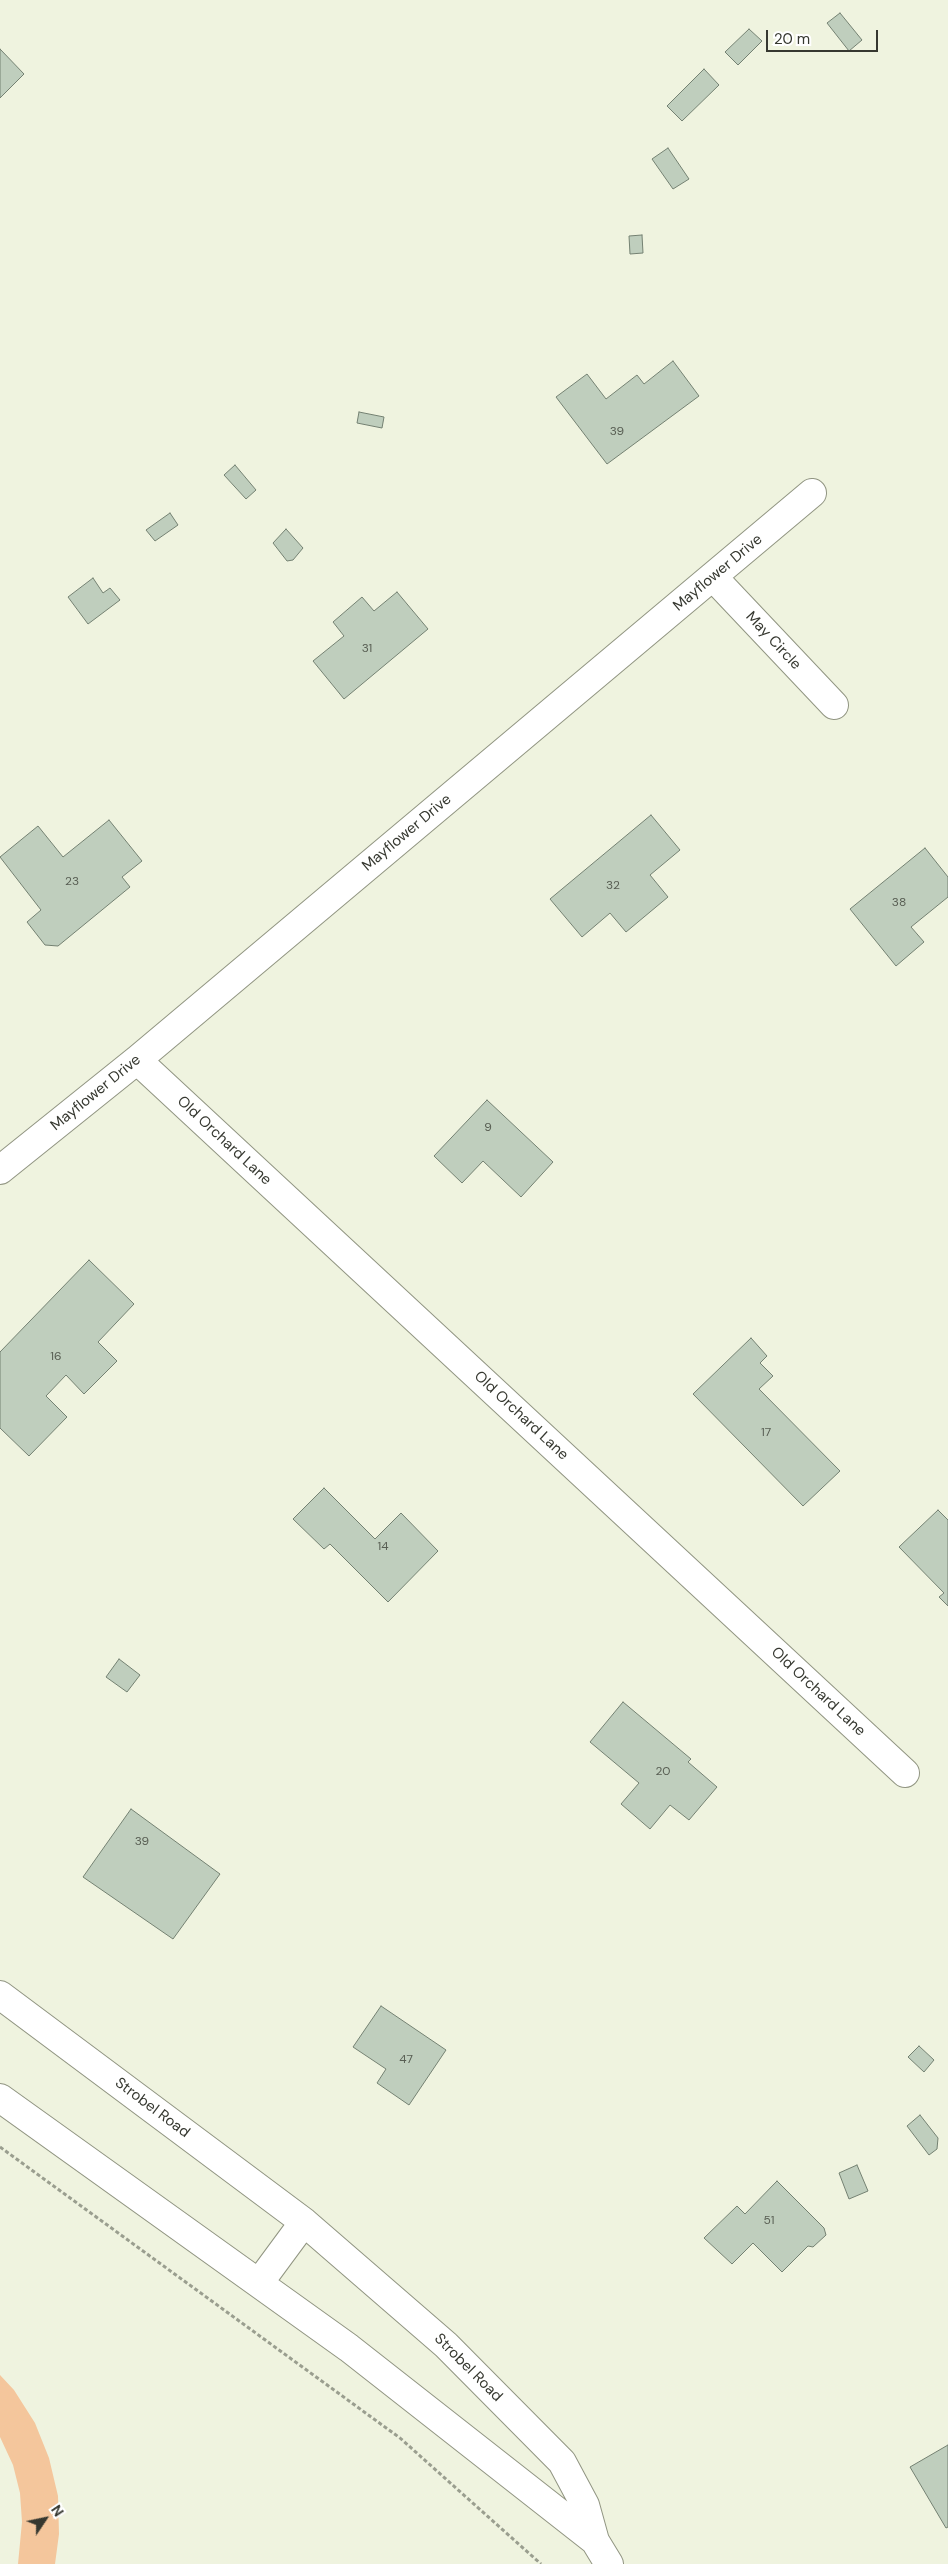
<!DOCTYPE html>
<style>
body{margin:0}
#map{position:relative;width:948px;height:2564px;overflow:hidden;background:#eff3df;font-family:"DM Sans",sans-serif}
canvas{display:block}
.north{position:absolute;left:20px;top:2494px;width:50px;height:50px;-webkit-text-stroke:4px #fff;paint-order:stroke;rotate:56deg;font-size:14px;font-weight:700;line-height:20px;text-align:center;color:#363830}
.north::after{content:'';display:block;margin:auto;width:18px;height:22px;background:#363830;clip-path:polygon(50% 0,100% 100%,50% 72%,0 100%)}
.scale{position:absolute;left:766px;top:30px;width:112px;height:22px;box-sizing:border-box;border:2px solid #363830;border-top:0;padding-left:6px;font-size:15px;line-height:18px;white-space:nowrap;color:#363830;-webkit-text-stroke:4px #fff;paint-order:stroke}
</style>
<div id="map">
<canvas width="948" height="2564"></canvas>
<div class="north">N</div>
<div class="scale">20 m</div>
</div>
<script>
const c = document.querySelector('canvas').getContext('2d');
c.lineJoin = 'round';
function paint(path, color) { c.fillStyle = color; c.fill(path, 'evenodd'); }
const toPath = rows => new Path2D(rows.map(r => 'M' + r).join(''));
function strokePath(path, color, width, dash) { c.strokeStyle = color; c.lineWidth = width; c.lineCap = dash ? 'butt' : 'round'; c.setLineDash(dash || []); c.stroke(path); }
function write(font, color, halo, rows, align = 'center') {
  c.font = font + ' "DM Sans",sans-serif'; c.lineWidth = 4.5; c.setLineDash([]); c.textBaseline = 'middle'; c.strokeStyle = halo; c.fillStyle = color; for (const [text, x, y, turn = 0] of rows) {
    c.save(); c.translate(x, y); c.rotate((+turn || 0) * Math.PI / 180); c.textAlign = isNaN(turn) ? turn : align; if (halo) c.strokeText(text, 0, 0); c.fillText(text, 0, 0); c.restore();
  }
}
paint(toPath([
 [0,2375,14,2390,35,2423,49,2458,58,2496,59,2534,55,2564,18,2564,22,2522,20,2493,13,2465,0,2437]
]), '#f4c69c');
const building = toPath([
 [840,13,862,40,849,51,827,23,840,13],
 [749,29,762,41,738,65,725,52,749,29],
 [0,49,24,74,0,98,0,49],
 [704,69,719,85,682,121,667,106,704,69],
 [668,148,689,179,673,189,652,159,668,148],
 [642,235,643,253,630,254,629,236,642,235],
 [673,361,699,396,607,464,556,397,587,374,606,399,637,375,644,384,673,361],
 [359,412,384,417,382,428,357,423,359,412],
 [235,465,256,490,246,499,224,475,235,465],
 [170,513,178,525,155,541,146,530,170,513],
 [286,529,303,548,293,560,287,561,273,543,286,529],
 [93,578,103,593,110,588,120,600,88,624,68,597,93,578],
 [397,592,428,629,344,699,313,661,344,636,333,622,362,597,374,611,397,592],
 [651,815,680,850,650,875,668,897,626,932,610,913,582,937,550,899,651,815],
 [109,820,142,861,122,877,130,887,58,946,45,945,27,922,41,910,0,857,38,826,63,857,109,820],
 [925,848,948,877,948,897,911,927,924,942,896,966,850,909,925,848],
 [487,1100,553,1162,521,1197,483,1161,462,1183,434,1156,487,1100],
 [89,1260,134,1304,98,1342,117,1361,84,1394,66,1375,46,1396,67,1417,29,1456,0,1428,0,1352,89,1260],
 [751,1338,767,1356,760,1363,773,1376,759,1389,840,1471,803,1506,693,1394,751,1338],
 [324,1488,375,1539,401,1513,438,1551,388,1602,330,1544,324,1549,293,1519,324,1488],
 [938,1510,948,1520,948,1606,939,1597,944,1593,899,1547,938,1510],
 [119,1659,140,1675,127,1692,106,1677,119,1659],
 [623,1702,691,1759,688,1762,717,1787,689,1820,670,1805,650,1829,621,1804,639,1783,590,1742,623,1702],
 [131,1809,220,1874,173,1939,83,1877,131,1809],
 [381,2006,446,2050,409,2105,377,2083,386,2069,353,2047,381,2006],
 [919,2046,934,2060,924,2072,908,2057,919,2046],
 [920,2115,938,2138,937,2149,929,2155,907,2126,920,2115],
 [857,2165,868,2191,849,2199,839,2173,857,2165],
 [777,2181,824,2228,826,2235,813,2247,808,2246,782,2272,753,2243,732,2264,704,2238,737,2206,745,2214,777,2181],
 [948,2445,948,2527,946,2528,910,2467,948,2445]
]);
paint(building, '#bfcebd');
strokePath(building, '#748172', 1);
const minor = toPath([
 [713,577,834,705],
 [137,1060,905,1773],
 [0,1170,137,1060,812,493]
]);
const tertiary = toPath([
 [0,1995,304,2222,446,2345,562,2462,585,2505,595,2541,609,2564],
 [0,2098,349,2348,595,2541],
 [259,2283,304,2222]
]);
strokePath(minor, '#919582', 30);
strokePath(tertiary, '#919582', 30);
strokePath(toPath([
 [0,2147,400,2438,541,2564]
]), '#9a9e8f', 3, [4, 2.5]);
strokePath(minor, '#fff', 28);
strokePath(tertiary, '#fff', 28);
write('12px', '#585e53', null, [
 ["39",617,432],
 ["31",367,649],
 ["23",72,882],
 ["32",613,886],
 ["38",899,903],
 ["9",488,1128],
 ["16",56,1357],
 ["17",766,1433],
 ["14",383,1547],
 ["20",663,1772],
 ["39",142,1842],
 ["47",406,2060],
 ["51",769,2221]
]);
write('15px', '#363830', '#fff', [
 ["Mayflower Drive",718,573,-40],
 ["May Circle",773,641,47],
 ["Mayflower Drive",407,833,-40],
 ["Mayflower Drive",96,1093,-39],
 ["Old Orchard Lane",224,1141,43],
 ["Old Orchard Lane",521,1416,43],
 ["Old Orchard Lane",818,1692,43],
 ["Strobel Road",152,2108,37],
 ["Strobel Road",468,2368,45]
]);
</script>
